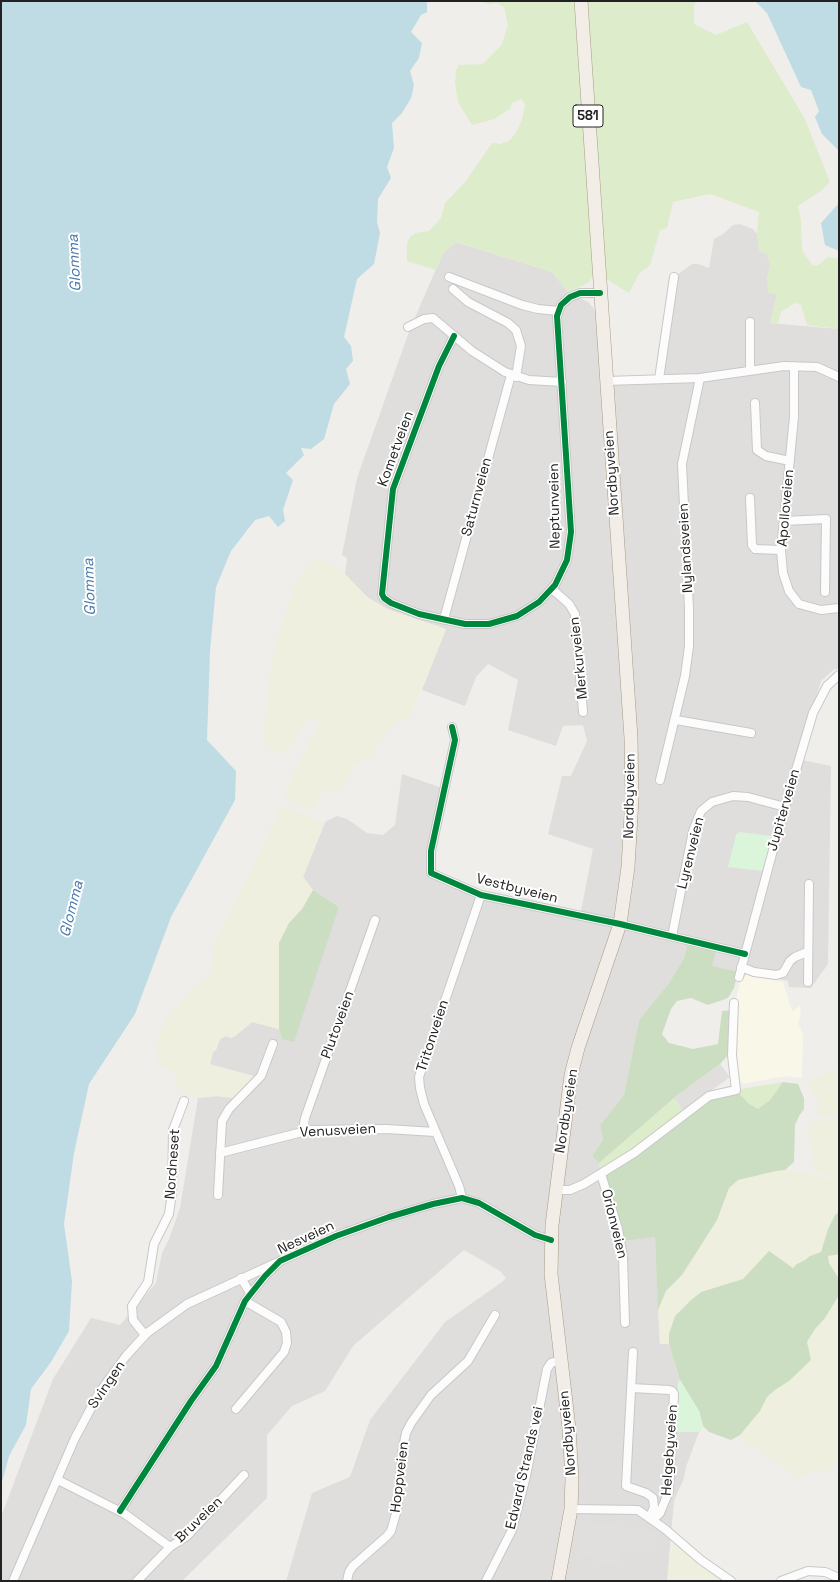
<!DOCTYPE html>
<style>
body{margin:0}
#map{position:relative;width:840px;height:1582px;overflow:hidden;background:#f0eeeb;font-family:"Space Grotesk",sans-serif}
canvas{display:block}
.frame{position:absolute;inset:0;border:2px solid #222;pointer-events:none}
</style>
<div id="map">
<canvas width="840" height="1582"></canvas>
<div class="frame"></div>
</div>
<script>
const c = document.querySelector('canvas').getContext('2d');
c.lineJoin = 'round';
function paint(path, color) { c.fillStyle = color; c.fill(path, 'evenodd'); }
const toPath = rows => new Path2D(rows.map(r => 'M' + r).join(''));
function strokePath(path, color, width, dash) { c.strokeStyle = color; c.lineWidth = width; c.lineCap = dash ? 'butt' : 'round'; c.setLineDash(dash || []); c.stroke(path); }
function write(font, color, halo, rows, align = 'center') {
  c.font = font + ' "Space Grotesk",sans-serif'; c.lineWidth = 4; c.setLineDash([]); c.textBaseline = 'middle'; c.strokeStyle = halo; c.fillStyle = color; for (const [text, x, y, turn = 0] of rows) {
    c.save(); c.translate(x, y); c.rotate((+turn || 0) * Math.PI / 180); c.textAlign = isNaN(turn) ? turn : align; if (halo) c.strokeText(text, 0, 0); c.fillText(text, 0, 0); c.restore();
  }
}
paint(toPath([
 [740,224,753,229,757,234,760,252,767,254,770,265,767,279,777,295,770,323,839,329,839,668,833,670,821,681,797,759,831,766,828,964,811,988,789,987,788,981,748,973,688,944,684,958,669,983,639,1020,624,1095,600,1125,603,1140,592,1156,599,1163,601,1174,655,1236,660,1344,669,1344,680,1380,703,1426,699,1432,686,1467,684,1478,674,1501,667,1581,286,1581,312,1493,350,1477,370,1420,445,1322,502,1282,506,1278,500,1271,464,1250,353,1346,325,1391,292,1406,267,1435,267,1498,182,1581,1,1581,1,1517,53,1379,91,1318,120,1325,156,1283,162,1253,169,1239,180,1208,198,1098,217,1096,235,1098,257,1077,210,1064,213,1052,216,1050,220,1039,226,1036,231,1038,235,1036,252,1022,279,1029,282,1039,339,907,313,890,303,877,325,822,337,816,347,819,367,833,383,835,395,825,402,774,445,789,431,873,481,895,580,916,593,849,548,834,562,776,571,776,587,741,583,725,563,726,556,746,508,730,518,680,488,664,476,677,465,706,422,690,446,629,387,609,367,597,345,574,347,558,342,555,357,478,410,329,443,253,456,242,552,272,568,292,588,302,602,318,606,381,659,379,674,277,692,264,698,264,709,268,714,239,723,234,733,225]
]), '#dfdedc');
paint(toPath([
 [747,974,783,982,792,1011,800,1006,801,1015,798,1022,803,1036,802,1078,786,1076,742,1084,738,1076,736,1056,737,1055,735,1050,736,1001,740,980]
]), '#f8f7e8');
paint(toPath([
 [318,560,328,563,345,574,367,597,387,609,446,629,410,717,396,723,378,742,370,757,354,765,340,791,324,789,313,808,307,810,284,799,295,770,320,721,319,718,308,720,286,753,279,753,263,744,262,737,274,649,296,583,310,563],
 [280,806,325,822,303,877,313,890,302,909,289,923,279,943,279,1029,252,1022,235,1036,231,1038,226,1036,220,1039,216,1050,213,1052,210,1065,257,1077,235,1098,217,1096,198,1098,182,1092,177,1087,175,1075,172,1071,159,1066,157,1059,159,1035,165,1020,199,983,206,978,211,970,216,936,255,863],
 [833,1070,839,1070,839,1116,821,1117,814,1114,819,1107,819,1101,808,1088,809,1080],
 [839,1120,839,1178,816,1171,807,1133,810,1121],
 [792,1170,839,1181,839,1212,835,1215,828,1229,821,1252,810,1256,797,1264,793,1268,769,1251,743,1279,701,1292,669,1334,669,1344,660,1344,658,1310,666,1291,682,1275,717,1220,729,1188,738,1180,776,1171],
 [834,1254,839,1254,839,1279,829,1263,828,1256],
 [839,1295,839,1462,826,1473,817,1468,805,1476,796,1475,742,1440,740,1435,760,1411,767,1397,775,1390,789,1381,811,1360,807,1342,815,1329,825,1318],
 [674,1540,709,1572,725,1581,668,1581,668,1571]
]), '#efefdf');
paint(toPath([
 [479,1,576,1,595,274,588,283,568,292,552,272,457,242,443,253,436,270,407,261,407,243,410,237,415,233,429,231,441,218,445,203,466,181,492,143,500,144,509,141,515,134,522,120,525,106,522,99,512,103,510,109,494,119,472,125,458,102,455,82,456,70,459,65,483,64,502,44,508,25,504,7,497,3,489,4],
 [585,1,696,1,694,7,694,24,716,35,747,22,805,119,830,182,822,190,798,206,801,220,802,250,812,265,817,266,828,257,839,259,838,329,807,325,801,305,795,303,781,312,778,323,770,323,777,295,768,293,767,279,770,265,767,254,760,252,757,234,759,212,710,194,673,202,667,228,660,230,650,265,639,274,629,293,606,279],
 [783,1082,770,1100,758,1109,748,1103,736,1090],
 [674,1098,683,1111,637,1146,600,1170,599,1163]
]), '#ddeccb');
paint(toPath([
 [313,890,339,907,294,1042,282,1039,279,1029,279,943,289,923,302,909],
 [688,943,716,950,738,972,734,988,728,998,708,1005,691,998,677,1001,671,1009,662,1034,669,1043,693,1049,718,1044,722,1011,732,1010,729,1054,720,1064,674,1098,599,1163,592,1156,603,1140,600,1125,624,1095,639,1020,669,983,684,958],
 [783,1082,798,1084,804,1098,804,1109,799,1116,795,1125,794,1162,785,1170,776,1171,738,1180,729,1188,717,1220,682,1275,666,1291,658,1310,655,1237,621,1241,601,1174,709,1096,736,1090,748,1103,758,1109,770,1100],
 [839,1212,839,1254,828,1256,829,1263,839,1279,839,1295,825,1318,815,1329,807,1342,811,1360,789,1381,775,1390,767,1397,760,1411,740,1435,731,1440,709,1432,703,1426,699,1411,680,1380,669,1344,669,1334,675,1316,690,1301,701,1292,743,1279,769,1251,793,1268,797,1264,805,1260,810,1256,821,1252,828,1229,835,1215]
]), '#cbdec1');
paint(toPath([
 [739,832,773,836,762,871,728,867,736,835],
 [680,1380,699,1411,703,1426,699,1432,676,1432,678,1382]
]), '#daf5da');
paint(toPath([
 [716,950,737,955,741,962,738,972,712,966],
 [720,1064,730,1077,683,1111,674,1098],
 [582,1521,584,1521,657,1532,656,1538,650,1543,648,1553,622,1549,619,1566,591,1561,591,1557,577,1554]
]), '#e0dfde');
paint(toPath([
 [1,1,426,1,427,3,427,12,421,15,411,32,422,43,419,58,410,71,414,85,411,98,402,113,392,123,394,148,387,167,391,178,378,199,377,222,380,233,374,264,357,279,344,337,351,346,353,361,346,369,350,384,334,404,324,439,311,449,301,448,304,455,286,473,293,480,283,510,285,521,278,527,269,516,255,520,231,551,216,587,210,651,207,740,236,771,235,800,171,917,135,1014,89,1084,74,1153,64,1224,72,1281,69,1331,51,1362,31,1389,26,1425,9,1456,1,1486],
 [755,1,839,1,839,151,822,134,815,117,819,111,811,90,801,87,767,13],
 [839,203,839,251,825,245,821,223]
]), '#bfdbe3');
const minor = toPath([
 [449,277,522,305,538,309,558,311],
 [453,289,468,302,508,323,516,330,521,346,516,377],
 [408,327,424,319,433,318,472,351,505,372,529,380,562,382],
 [454,336,439,366,393,489,382,594,384,598,391,603,419,614,465,624,489,624,517,616,539,602,555,585,567,560,571,532,557,316,561,305,570,297,580,293,600,293],
 [794,366,794,417,781,550,783,573,789,591,799,604,821,610,839,608],
 [750,370,750,322],
 [659,379,674,277],
 [606,381,700,378,784,366,817,367,839,377],
 [755,403,757,450,766,456,790,461],
 [750,498,752,545,755,549,781,550],
 [784,521,826,519,825,592],
 [552,589,569,604,575,614,583,712],
 [444,619,511,375],
 [676,720,751,733],
 [452,727,455,740,431,851,431,873,481,895,620,924,745,954],
 [660,780,685,676,689,646,689,608,682,464,700,378],
 [672,936,693,831,701,811,712,802,733,796,748,797,785,807],
 [741,967,754,972,776,975,783,973,790,961,795,957,807,952],
 [739,977,780,824,813,713,827,686,839,675],
 [808,982,809,884],
 [303,1130,305,1118,375,920],
 [220,1153,310,1130,387,1129,435,1132],
 [601,1174,618,1229,623,1257,625,1323],
 [556,1190,570,1190,584,1184,634,1153,709,1096,736,1090,732,1055,734,1003],
 [218,1195,222,1121,229,1109,261,1076,273,1044],
 [462,1198,459,1186,424,1104,420,1088,419,1077,481,895],
 [241,1278,250,1293],
 [145,1335,133,1320,132,1306,148,1282,154,1244,169,1214,172,1193,173,1130,184,1101],
 [633,1352,626,1486,646,1493,653,1498,654,1507,650,1517],
 [631,1388,669,1390,672,1391,674,1394,669,1491,660,1513,657,1516,650,1517],
 [236,1409,284,1352,287,1343,286,1332,281,1322,245,1301],
 [58,1480,125,1514,170,1547],
 [571,1509,638,1510,665,1529,701,1560,731,1581],
 [120,1511,191,1401,216,1366,245,1301,265,1276,280,1261,336,1236,389,1217,433,1204,462,1198,479,1203,535,1235,551,1240],
 [13,1581,75,1438,99,1393,126,1356,147,1333,187,1304,276,1263],
 [137,1581,170,1547,187,1536,244,1475],
 [347,1581,349,1572,353,1566,387,1536,391,1531,397,1510,402,1453,406,1433,411,1423,431,1395,468,1361,495,1315],
 [486,1581,512,1530,526,1476,547,1369,551,1363,561,1360],
 [781,1581,808,1571,825,1572,839,1578]
]);
const primary = toPath([
 [558,1581,571,1509,572,1479,569,1428,551,1274,552,1225,571,1075,578,1048,620,924,628,867,632,799,631,738,581,1]
]);
strokePath(minor, '#c9c8c7', 10);
strokePath(primary, '#a79c86', 14);
strokePath(minor, '#fdfcfc', 8);
strokePath(primary, '#f3ede7', 13);
strokePath(toPath([
 [454,336,439,366,393,489,382,594,384,598,391,603,419,614,465,624,489,624,517,616,539,602,555,585,567,560,571,532,557,316,561,305,570,297,580,293,600,293],
 [452,727,455,740,431,851,431,873,481,895,620,924,745,954],
 [120,1511,191,1401,216,1366,245,1301,265,1276,280,1261,336,1236,389,1217,433,1204,462,1198,479,1203,535,1235,551,1240]
]), '#00873e', 6);
for (const [x, y, w] of [
 [588,116,30]
]) { const box = new Path2D(); box.roundRect(x - w / 2, y - 11, w, 22, 3); c.fillStyle = '#fff'; c.fill(box); strokePath(box, '#222', 1); }
write('bold 13px', '#222', null, [
 ["581",588,116]
]);
write('14px', '#222', '#fff', [
 ["Kometveien",396,449,-70],
 ["Nordbyveien",612,473,-94],
 ["Saturnveien",477,497,-75],
 ["Neptunveien",555,506,-91],
 ["Apolloveien",786,508,-85],
 ["Nylandsveien",686,548,-93],
 ["Merkurveien",579,658,-96],
 ["Nordbyveien",630,796,-89],
 ["Jupiterveien",784,810,-74],
 ["Lyrenveien",691,853,-76],
 ["Vestbyveien",517,889,14],
 ["Plutoveien",338,1025,-70],
 ["Tritonveien",433,1036,-72],
 ["Nordbyveien",567,1111,-81],
 ["Venusveien",338,1131,-3],
 ["Nordneset",173,1164,-86],
 ["Orionveien",614,1224,76],
 ["Nesveien",306,1238,-25],
 ["Svingen",107,1385,-56],
 ["Nordbyveien",568,1433,-95],
 ["Helgebyveien",670,1450,-86],
 ["Edvard Strands vei",525,1468,-77],
 ["Hoppveien",400,1477,-83],
 ["Bruveien",199,1520,-44]
]);
write('italic 15px', '#4a7aab', '#fff', [
 ["Glomma",75,263,-93],
 ["Glomma",90,587,-92],
 ["Glomma",72,909,-76]
]);
</script>
